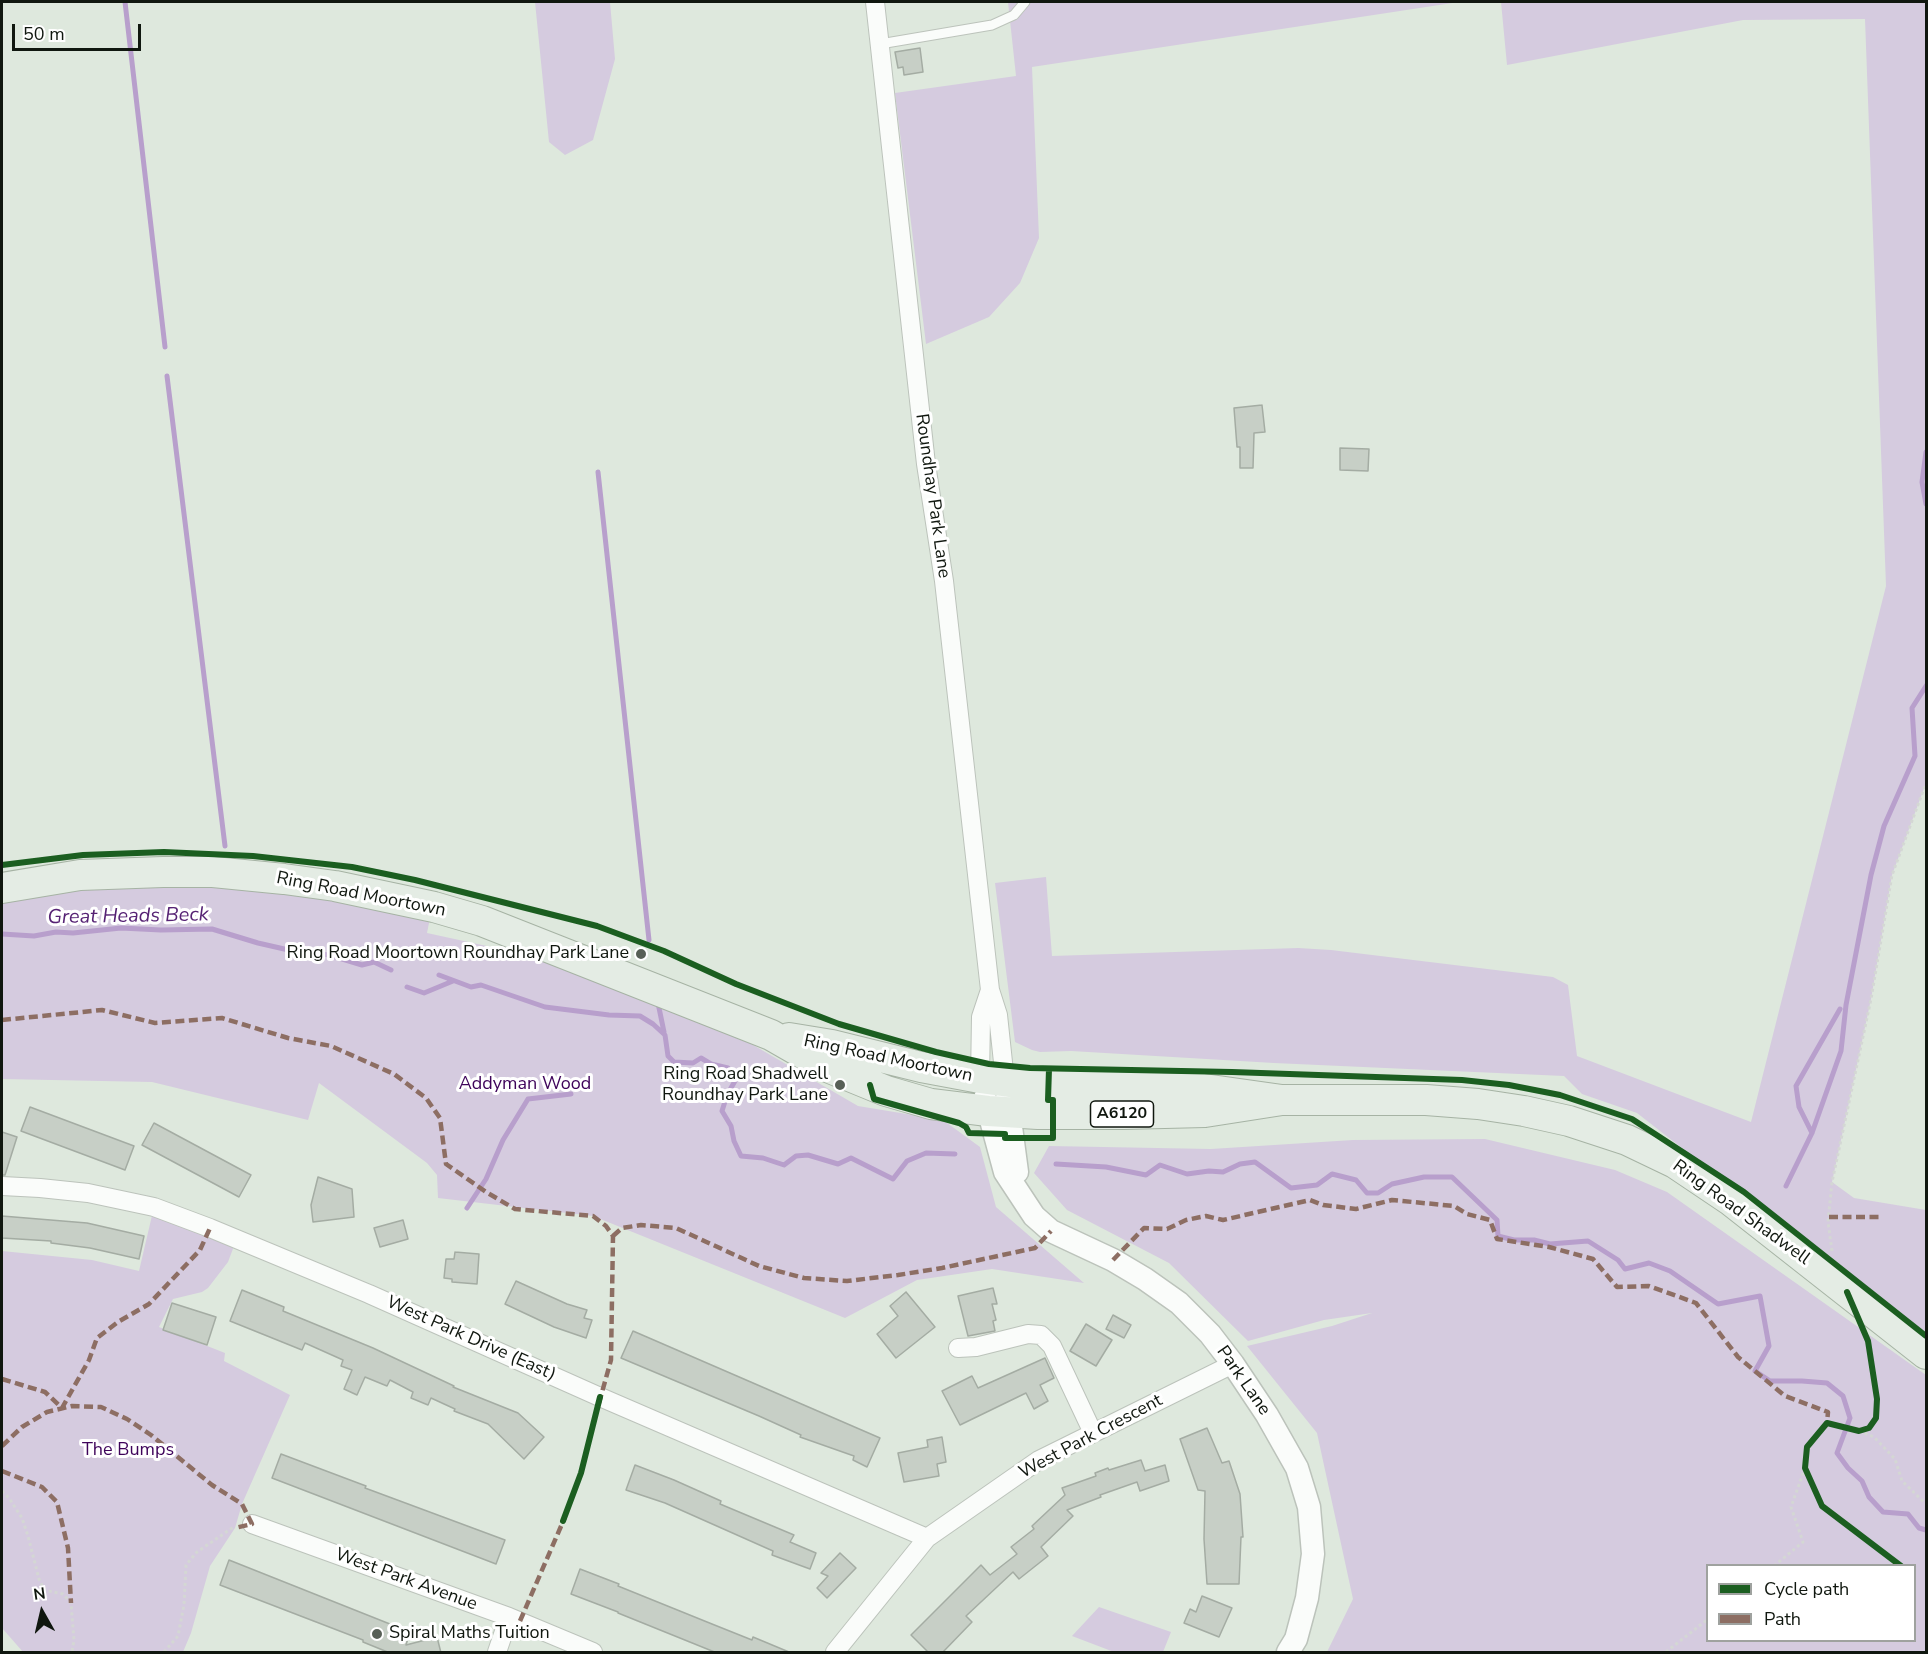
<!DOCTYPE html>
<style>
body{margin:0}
#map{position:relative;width:1928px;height:1654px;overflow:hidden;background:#dee8dd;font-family:"Nunito Sans",sans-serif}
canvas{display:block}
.frame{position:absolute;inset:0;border:3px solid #10170f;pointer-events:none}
.legend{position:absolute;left:1706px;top:1564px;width:210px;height:78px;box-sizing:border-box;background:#fff;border:2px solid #9fa29f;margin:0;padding:8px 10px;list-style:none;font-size:18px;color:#10170f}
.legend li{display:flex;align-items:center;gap:12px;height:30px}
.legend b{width:30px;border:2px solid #9fa29f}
.north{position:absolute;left:12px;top:1582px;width:60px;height:60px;-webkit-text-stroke:4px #fff;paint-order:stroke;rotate:352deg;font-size:16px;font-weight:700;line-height:24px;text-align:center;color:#10170f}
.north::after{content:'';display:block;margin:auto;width:21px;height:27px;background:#10170f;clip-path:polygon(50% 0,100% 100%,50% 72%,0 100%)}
.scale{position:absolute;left:12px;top:24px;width:129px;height:27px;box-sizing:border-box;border:3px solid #10170f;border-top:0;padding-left:8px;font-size:18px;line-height:21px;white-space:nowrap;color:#10170f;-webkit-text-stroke:4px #fff;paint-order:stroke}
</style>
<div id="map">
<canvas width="1928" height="1654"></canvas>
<div class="frame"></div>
<ul class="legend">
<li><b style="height:8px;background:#1b5e20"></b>Cycle path</li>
<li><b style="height:8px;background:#8d6e63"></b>Path</li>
</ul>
<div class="north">N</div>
<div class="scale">50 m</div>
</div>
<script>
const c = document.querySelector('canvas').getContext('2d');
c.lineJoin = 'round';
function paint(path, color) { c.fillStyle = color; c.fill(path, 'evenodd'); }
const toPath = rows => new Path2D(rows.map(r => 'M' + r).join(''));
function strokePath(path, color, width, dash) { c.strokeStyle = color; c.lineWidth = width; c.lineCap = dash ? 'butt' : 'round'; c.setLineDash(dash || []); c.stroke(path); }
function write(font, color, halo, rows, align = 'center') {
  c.font = font + ' "Nunito Sans",sans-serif'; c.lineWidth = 6; c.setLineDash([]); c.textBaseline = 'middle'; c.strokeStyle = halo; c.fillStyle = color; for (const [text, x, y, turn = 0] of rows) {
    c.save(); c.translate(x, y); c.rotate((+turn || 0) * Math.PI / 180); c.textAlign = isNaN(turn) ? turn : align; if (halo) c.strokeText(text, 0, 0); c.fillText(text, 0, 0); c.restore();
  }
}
paint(toPath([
 [535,2,610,2,615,59,593,140,565,155,549,142],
 [1008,2,1459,2,1032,67,1039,238,1020,283,989,317,926,344,895,93,1016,76],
 [1501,2,1926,2,1926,783,1892,875,1871,999,1832,1182,1854,1198,1926,1210,1926,1338,1637,1113,1582,1094,1564,1076,1274,1063,1071,1051,1040,1052,1032,1050,1015,1042,995,883,1046,877,1052,956,1298,948,1331,950,1553,977,1568,985,1577,1056,1751,1122,1886,586,1865,19,1743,20,1507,65],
 [207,886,298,894,430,918,427,933,528,955,705,1017,858,1106,943,1120,980,1147,996,1207,1084,1283,992,1269,917,1280,845,1318,593,1216,438,1198,437,1175,427,1163,319,1083,308,1120,152,1082,2,1079,2,900,90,887],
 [1485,1139,1615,1170,1667,1192,1926,1375,1926,1652,1327,1652,1353,1599,1317,1433,1247,1346,1332,1326,1372,1313,1324,1320,1248,1341,1169,1263,1067,1210,1034,1173,1049,1146,1211,1149,1353,1140],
 [1708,1566,1914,1566,1914,1640,1708,1640],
 [154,1207,237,1238,228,1262,208,1288,202,1292,173,1299,159,1327,225,1353,224,1361,290,1395,242,1504,235,1528,210,1566,191,1633,183,1652,23,1652,2,1628,2,1251,92,1260,139,1271],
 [1099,1607,1171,1632,1163,1652,1114,1652,1072,1636]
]), '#d5cbdf');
strokePath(toPath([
 [125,2,165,347],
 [167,376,225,846],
 [1926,452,1922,482,1926,504],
 [598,472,649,940],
 [2,934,34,936,56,932,73,933,121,928,161,930,212,929,258,943,293,951,329,955,362,965,374,962,391,970],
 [439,975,471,987,481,985,545,1007,609,1015,640,1016,653,1024,665,1035,668,1056,674,1062,693,1063,701,1058,711,1064,728,1068,735,1081,727,1095,722,1111,731,1126,734,1141,741,1156,763,1158,784,1165,796,1156,808,1155,838,1164,851,1158,893,1179,907,1161,926,1153,955,1154],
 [407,987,424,993,453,981],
 [658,1003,664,1032],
 [1812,1133,1799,1107,1796,1086,1840,1009],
 [1056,1164,1106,1167,1146,1175,1160,1165,1187,1174,1209,1171,1223,1172,1240,1164,1255,1162,1291,1188,1317,1185,1332,1174,1356,1180,1367,1193,1378,1193,1392,1184,1424,1177,1452,1177,1497,1220,1498,1236,1514,1240,1534,1240,1550,1244,1588,1241,1618,1260,1625,1269,1649,1263,1670,1271,1718,1304,1760,1296,1769,1346,1755,1371,1770,1381,1802,1381,1827,1383,1843,1396,1850,1418,1837,1453,1848,1468,1862,1481,1869,1497,1883,1512,1908,1514,1919,1528,1926,1530],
 [1786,1186,1812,1133,1841,1051,1846,1005,1871,875,1884,826,1915,756,1912,708,1926,686],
 [467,1208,486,1179,503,1140,528,1099,571,1094]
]), '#b89fcc', 5);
const building = toPath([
 [920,48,923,72,904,75,903,67,898,68,895,52,920,48],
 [1262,405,1265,432,1254,433,1253,468,1240,468,1240,447,1237,447,1234,408,1262,405],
 [1340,448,1369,449,1368,471,1340,470,1340,448],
 [30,1107,134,1146,125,1170,21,1131,30,1107],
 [154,1123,251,1175,239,1197,142,1145,154,1123],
 [2,1132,17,1137,5,1175,2,1175,2,1132],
 [318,1177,352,1189,354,1217,313,1222,311,1205,318,1177],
 [2,1216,87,1223,144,1236,139,1259,90,1248,51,1243,51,1241,2,1238,2,1216],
 [403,1220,408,1239,380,1247,374,1228,403,1220],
 [455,1252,479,1254,477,1284,452,1282,452,1279,444,1278,446,1259,454,1259,455,1252],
 [516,1281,567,1304,587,1310,584,1318,592,1320,586,1338,554,1327,505,1304,516,1281],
 [993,1288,997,1304,992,1304,996,1320,993,1321,995,1331,968,1336,958,1296,993,1288],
 [242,1290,284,1307,283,1311,373,1348,454,1386,453,1387,518,1413,544,1437,524,1459,488,1424,454,1411,455,1409,431,1398,428,1405,411,1398,413,1392,390,1380,387,1386,365,1377,357,1395,344,1389,352,1370,341,1366,343,1360,305,1343,302,1350,230,1321,242,1290],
 [906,1292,935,1327,896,1358,877,1334,898,1316,890,1306,906,1292],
 [172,1303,216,1317,207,1345,163,1330,172,1303],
 [1113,1315,1131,1325,1124,1338,1106,1329,1113,1315],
 [1086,1324,1112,1340,1096,1366,1070,1351,1086,1324],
 [633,1331,880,1438,867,1467,853,1460,854,1456,800,1437,801,1435,759,1416,621,1358,633,1331],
 [1045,1358,1054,1378,1040,1385,1048,1401,1034,1409,1026,1393,960,1425,942,1391,972,1376,978,1388,1045,1358],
 [1207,1428,1222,1463,1229,1461,1240,1494,1243,1537,1241,1537,1239,1584,1207,1584,1204,1539,1205,1491,1198,1490,1180,1439,1207,1428],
 [942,1437,946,1462,937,1464,939,1476,904,1482,898,1453,928,1447,927,1440,942,1437],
 [281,1454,366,1486,365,1488,505,1540,496,1564,272,1478,281,1454],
 [1141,1460,1145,1471,1165,1465,1169,1481,1140,1491,1137,1482,1100,1495,1101,1497,1067,1510,1073,1516,1041,1547,1048,1556,1019,1579,1013,1572,966,1616,972,1622,942,1653,929,1653,911,1635,981,1565,990,1575,1017,1554,1011,1547,1034,1529,1032,1526,1065,1495,1062,1488,1096,1476,1095,1473,1108,1468,1109,1470,1141,1460],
 [635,1465,674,1480,721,1501,720,1504,794,1535,790,1542,816,1553,810,1569,772,1555,773,1551,665,1503,626,1490,635,1465],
 [840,1553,856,1568,827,1598,817,1588,828,1576,821,1573,840,1553],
 [229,1560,410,1632,406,1645,437,1637,441,1653,390,1653,363,1642,363,1640,220,1585,229,1560],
 [580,1569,619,1584,618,1586,712,1624,752,1640,753,1637,789,1652,717,1653,618,1613,618,1612,571,1594,580,1569],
 [1202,1596,1232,1608,1219,1637,1184,1623,1190,1609,1196,1612,1202,1596]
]);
paint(building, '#c7cfc6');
strokePath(building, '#a4aca3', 1.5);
const service = toPath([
 [880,44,992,25,1014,15,1025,2]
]);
const minor = toPath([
 [875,2,926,464,944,581,990,990,998,1015,1005,1081],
 [980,1078,981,1017,990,990],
 [2,1186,40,1188,88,1193,154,1207,210,1228,369,1294,600,1397,927,1538],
 [958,1348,976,1347,1028,1334,1041,1335,1052,1346,1093,1433],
 [252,1524,509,1617,593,1652],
 [497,1652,509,1617],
 [835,1652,927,1538,1039,1460,1233,1364]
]);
const tertiary = toPath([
 [1007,1097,1017,1172],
 [985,1098,1005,1172,1034,1216,1051,1231,1113,1260,1145,1279,1179,1303,1210,1334,1233,1364,1267,1415,1297,1468,1309,1507,1313,1554,1307,1598,1296,1639,1288,1652]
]);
const trunk = toPath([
 [2,888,80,875,163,872,213,872,284,879,335,886,434,907,482,921,771,1035,825,1066,886,1091,931,1104,988,1111,1038,1114,1124,1114,1205,1112,1282,1100],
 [789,1038,832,1045,921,1067,980,1078,1031,1085,1204,1089,1282,1100,1426,1100,1478,1104,1524,1111,1569,1121,1627,1140,1675,1163,1730,1200,1926,1354]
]);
strokePath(service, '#bcc3bb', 11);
strokePath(minor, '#bcc3bb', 20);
strokePath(tertiary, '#bcc3bb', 25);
strokePath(trunk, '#a6b3a4', 32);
strokePath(toPath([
 [1832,1251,1828,1222,1832,1182,1871,999,1892,875,1926,783],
 [1859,1431,1874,1437,1895,1459,1902,1481,1926,1504],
 [2,1491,9,1498,22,1518,28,1536,39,1579,44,1590,63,1594,71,1603,74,1640,72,1652],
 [1774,1566,1803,1542,1791,1507,1805,1468],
 [164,1652,178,1636,184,1605,186,1565,197,1552,235,1526],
 [1666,1652,1708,1619]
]), '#d4d7d4', 3, [3, 3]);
strokePath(service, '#fafcfa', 9);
strokePath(minor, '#fafcfa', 18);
strokePath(tertiary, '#fafcfa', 22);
strokePath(trunk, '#e4ece4', 30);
strokePath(toPath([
 [2,1020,102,1010,155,1023,222,1018,288,1038,331,1046,394,1074,426,1098,440,1118,446,1164,486,1192,515,1209,593,1216,606,1226,613,1236,611,1360,599,1403],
 [1829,1217,1882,1217],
 [613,1236,622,1228,641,1225,676,1228,759,1266,804,1278,847,1281,898,1275,942,1268,1035,1248,1051,1231],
 [1113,1260,1144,1228,1167,1229,1186,1220,1206,1216,1223,1220,1310,1200,1323,1205,1356,1209,1392,1200,1454,1206,1467,1214,1490,1220,1497,1239,1549,1247,1593,1259,1617,1287,1649,1286,1696,1303,1738,1357,1785,1396,1828,1412,1827,1423],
 [2,1379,45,1392,62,1408,89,1360,97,1338,118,1322,149,1304,200,1250,210,1228],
 [2,1446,22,1427,47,1412,72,1406,101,1407,127,1419,151,1435,212,1485,242,1504,252,1524,235,1528],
 [2,1471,42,1487,57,1502,68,1548,71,1603],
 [520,1621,565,1517]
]), '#8d6e63', 4.5, [9, 4.5]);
strokePath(toPath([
 [2,865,83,855,164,852,253,856,352,867,415,880,597,926,664,951,736,984,839,1024,936,1052,989,1064,1030,1068,1232,1072,1462,1080,1509,1085,1560,1095,1632,1119,1744,1192,1926,1336],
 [870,1085,874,1099,959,1123,966,1127,969,1133,1005,1134,1005,1138,1053,1138,1053,1100,1048,1100,1049,1069],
 [1847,1292,1868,1341,1877,1399,1876,1418,1869,1428,1859,1431,1827,1423,1807,1447,1805,1468,1822,1506,1901,1566],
 [563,1521,581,1473,600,1397]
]), '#1b5e20', 6);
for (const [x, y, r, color] of [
 [641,954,6,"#586057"],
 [840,1085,6,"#586057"],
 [377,1634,6,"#586057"]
]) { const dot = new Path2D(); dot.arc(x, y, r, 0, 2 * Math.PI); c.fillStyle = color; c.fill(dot); strokePath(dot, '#fff', 2); }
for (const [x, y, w] of [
 [1122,1114,63]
]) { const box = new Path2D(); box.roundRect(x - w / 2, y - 13, w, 26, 4.5); c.fillStyle = '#fff'; c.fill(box); strokePath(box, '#10170f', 1.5); }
write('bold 16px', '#10170f', null, [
 ["A6120",1122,1114]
]);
write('18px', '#10170f', '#fff', [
 ["Roundhay Park Lane",932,496,82],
 ["Ring Road Moortown",361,895,11],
 ["Ring Road Moortown",888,1059,12],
 ["Ring Road Shadwell",1741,1213,36],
 ["West Park Drive (East)",471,1339,24],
 ["Park Lane",1243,1381,55],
 ["West Park Crescent",1091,1437,-28],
 ["West Park Avenue",406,1580,20]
]);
write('18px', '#10170f', '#fff', [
 ["Ring Road Moortown Roundhay Park Lane",629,954],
 ["Ring Road Shadwell",828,1075],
 ["Roundhay Park Lane",828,1096],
 ["Spiral Maths Tuition",389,1634,"left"]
], 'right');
write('18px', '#3e035a', '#fff', [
 ["Addyman Wood",525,1085],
 ["The Bumps",128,1451]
]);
write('italic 20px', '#562274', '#fff', [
 ["Great Heads Beck",128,917,-1]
]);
</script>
